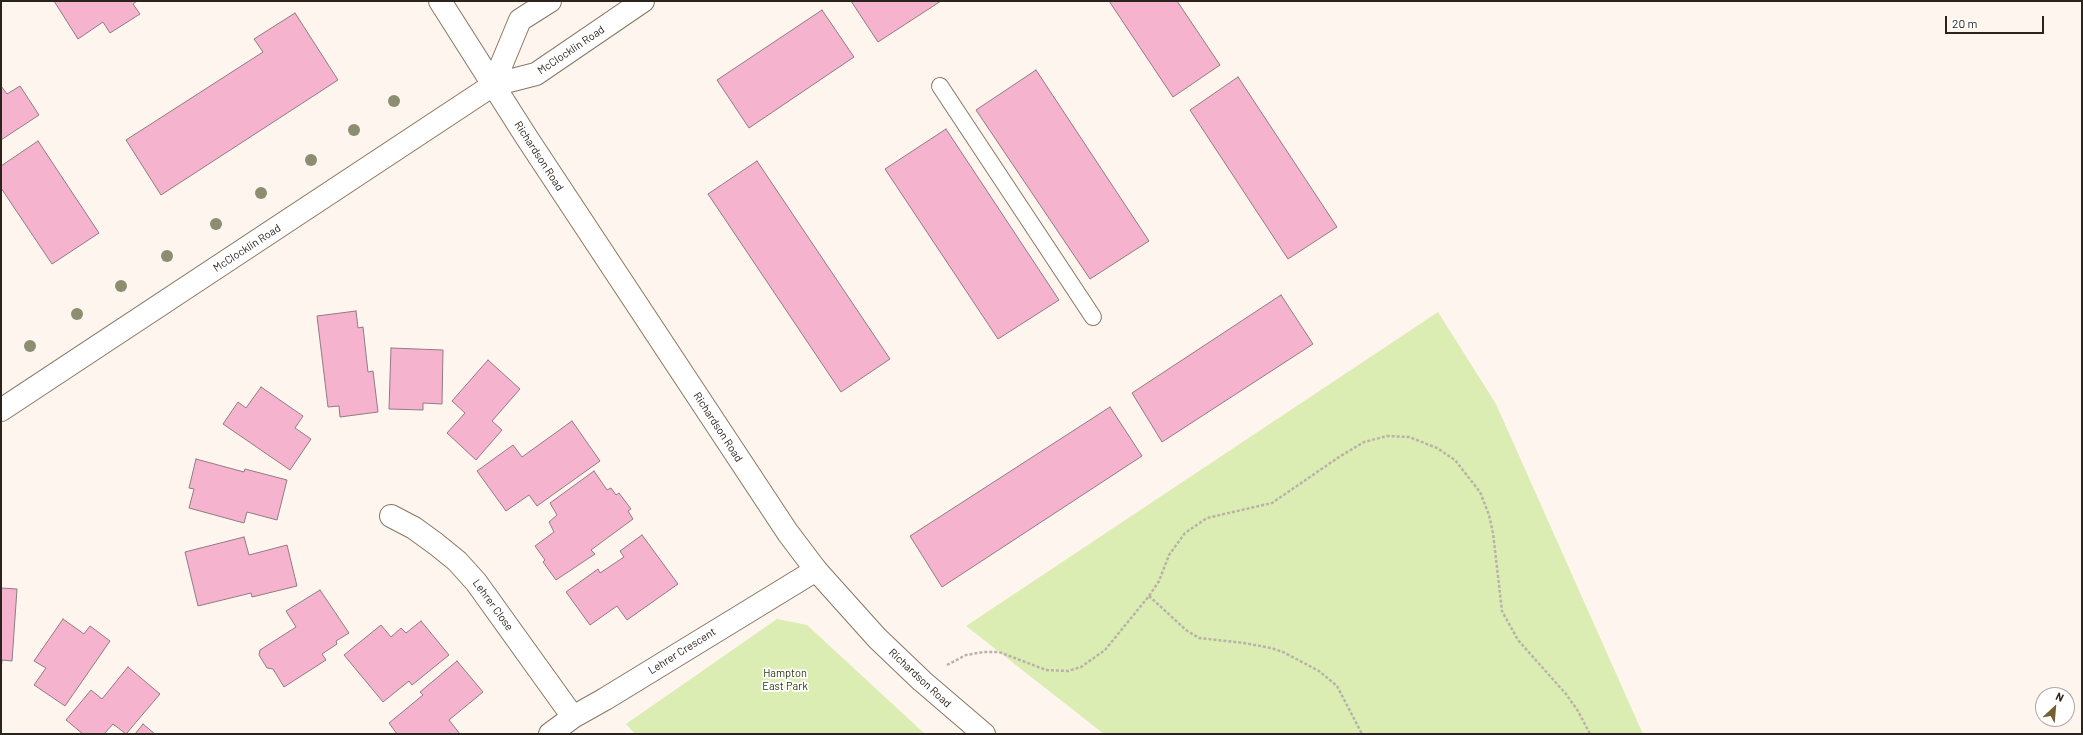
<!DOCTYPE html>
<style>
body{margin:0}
#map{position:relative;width:2083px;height:735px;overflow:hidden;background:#fef6ee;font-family:Barlow,sans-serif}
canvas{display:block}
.frame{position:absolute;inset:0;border:2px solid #2b231d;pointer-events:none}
.north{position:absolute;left:2035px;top:687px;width:40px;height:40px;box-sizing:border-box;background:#fff;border:1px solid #aaa7a5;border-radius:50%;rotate:26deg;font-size:11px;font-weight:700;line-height:16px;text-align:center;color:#2b231d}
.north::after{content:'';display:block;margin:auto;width:14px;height:18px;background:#76602f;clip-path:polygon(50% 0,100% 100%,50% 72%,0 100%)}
.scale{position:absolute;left:1945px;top:16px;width:99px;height:18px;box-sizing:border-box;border:2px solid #2b231d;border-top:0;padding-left:5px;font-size:12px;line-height:14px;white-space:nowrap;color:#2b231d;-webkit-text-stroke:3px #fff;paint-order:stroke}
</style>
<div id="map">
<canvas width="2083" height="735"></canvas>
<div class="frame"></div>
<div class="north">N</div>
<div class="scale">20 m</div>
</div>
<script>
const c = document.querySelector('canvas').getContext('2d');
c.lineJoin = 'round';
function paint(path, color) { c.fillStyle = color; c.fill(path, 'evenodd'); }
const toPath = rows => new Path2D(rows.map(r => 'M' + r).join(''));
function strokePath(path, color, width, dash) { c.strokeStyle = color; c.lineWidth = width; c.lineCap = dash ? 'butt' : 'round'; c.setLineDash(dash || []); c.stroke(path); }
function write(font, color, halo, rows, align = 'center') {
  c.font = font + ' Barlow,sans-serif'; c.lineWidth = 3.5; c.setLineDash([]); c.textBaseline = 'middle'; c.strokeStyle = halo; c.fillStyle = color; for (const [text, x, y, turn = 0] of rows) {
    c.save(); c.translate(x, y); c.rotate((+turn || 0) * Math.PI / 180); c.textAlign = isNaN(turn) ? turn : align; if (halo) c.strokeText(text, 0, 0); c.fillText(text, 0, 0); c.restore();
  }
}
paint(toPath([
 [1438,312,1496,404,1643,734,1104,734,966,626],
 [777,619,807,625,925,734,635,734,626,724]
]), '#dbedb2');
const building = toPath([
 [54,1,137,1,133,4,140,14,110,33,103,22,78,39,54,1],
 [851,1,941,1,878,42,851,1],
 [1109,1,1177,1,1220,65,1173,97,1109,1],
 [822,10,854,57,749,128,717,80,822,10],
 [295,13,338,80,161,195,126,140,263,52,254,39,295,13],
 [1036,70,1149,241,1090,279,976,110,1036,70],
 [1238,77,1337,227,1288,259,1190,110,1238,77],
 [1,86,7,94,20,86,39,115,1,140,1,86],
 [946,129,1059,300,998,339,885,169,946,129],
 [38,141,99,233,52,264,1,188,1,166,38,141],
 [757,161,890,359,841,392,708,194,757,161],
 [1281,295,1313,344,1162,442,1132,393,1281,295],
 [356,311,358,328,363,327,368,372,373,371,378,412,340,417,339,406,328,407,317,316,356,311],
 [391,348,443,350,442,404,423,403,423,410,389,409,391,348],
 [488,360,520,389,492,421,502,430,476,460,447,433,465,413,452,401,488,360],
 [261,387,303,416,295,428,311,439,290,470,223,424,238,402,246,408,261,387],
 [1110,407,1142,456,942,587,910,536,1110,407],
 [572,421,600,461,537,506,529,495,506,511,477,471,513,445,522,457,572,421],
 [196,459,244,472,245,469,287,480,277,520,247,512,244,523,189,508,194,489,189,488,196,459],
 [594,471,607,490,611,488,616,495,619,493,631,509,628,511,633,519,591,550,595,554,556,580,543,562,545,560,535,546,554,532,549,522,557,515,550,503,594,471],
 [642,535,678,584,627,620,617,606,590,625,566,592,598,569,600,573,624,557,620,551,642,535],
 [244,537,249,555,287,545,297,586,252,597,251,593,198,606,185,552,244,537],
 [1,588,17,589,12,661,2,660,1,671,1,588],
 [320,590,349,633,336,641,337,644,322,654,326,660,284,687,273,669,267,668,259,655,260,650,296,627,286,611,320,590],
 [63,619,84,634,90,626,110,641,65,706,34,685,46,668,34,661,63,619],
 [421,621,449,655,412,685,409,681,383,702,344,655,381,625,391,637,401,628,406,633,421,621],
 [457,661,483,692,449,720,460,734,397,734,389,723,423,695,420,692,457,661],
 [128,667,160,694,126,734,113,724,104,734,83,734,66,720,91,690,102,699,128,667],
 [143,724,155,734,135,734,143,724]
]);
paint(building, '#f5b3ce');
strokePath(building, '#927a83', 1);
const lane = toPath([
 [940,86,1093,317]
]);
const street = toPath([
 [391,516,414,528,436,544,457,561,476,582,573,717],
 [550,734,573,717,605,699,816,570]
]);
const secondary = toPath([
 [440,1,527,138,788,533,816,570,877,638,922,681,984,734],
 [493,85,520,20,550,1],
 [1,410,493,85,536,74,643,1]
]);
strokePath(lane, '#887665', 18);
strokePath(street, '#887665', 24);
strokePath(secondary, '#887665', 24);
strokePath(toPath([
 [1149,596,1186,630,1199,638,1244,643,1271,648,1283,652,1319,671,1337,686,1362,734],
 [947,665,966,655,984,652,999,652,1046,670,1068,671,1081,667,1105,650,1149,596,1159,581,1169,555,1185,533,1207,518,1272,503,1339,457,1364,442,1387,436,1409,437,1437,448,1455,460,1480,492,1489,515,1493,533,1502,611,1518,640,1566,694,1578,711,1590,734]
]), '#bab2aa', 2.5, [3, 2]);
strokePath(lane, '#fff', 16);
strokePath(street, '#fff', 22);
strokePath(secondary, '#fff', 22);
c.fillStyle = '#8b8e71';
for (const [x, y] of [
 [394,101],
 [354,130],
 [311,160],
 [261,193],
 [216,224],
 [167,256],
 [121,286],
 [77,314],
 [30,346]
]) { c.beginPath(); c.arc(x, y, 6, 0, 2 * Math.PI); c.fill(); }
write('11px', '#2b231d', '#fff', [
 ["McClocklin Road",571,50,-34],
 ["Richardson Road",539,156,57],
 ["McClocklin Road",247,248,-33],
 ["Richardson Road",718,427,57],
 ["Lehrer Close",493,605,54],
 ["Lehrer Crescent",682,651,-32],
 ["Richardson Road",920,678,43]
]);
write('11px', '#2d380a', '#fff', [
 ["Hampton",785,673],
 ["East Park",785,686]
]);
</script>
